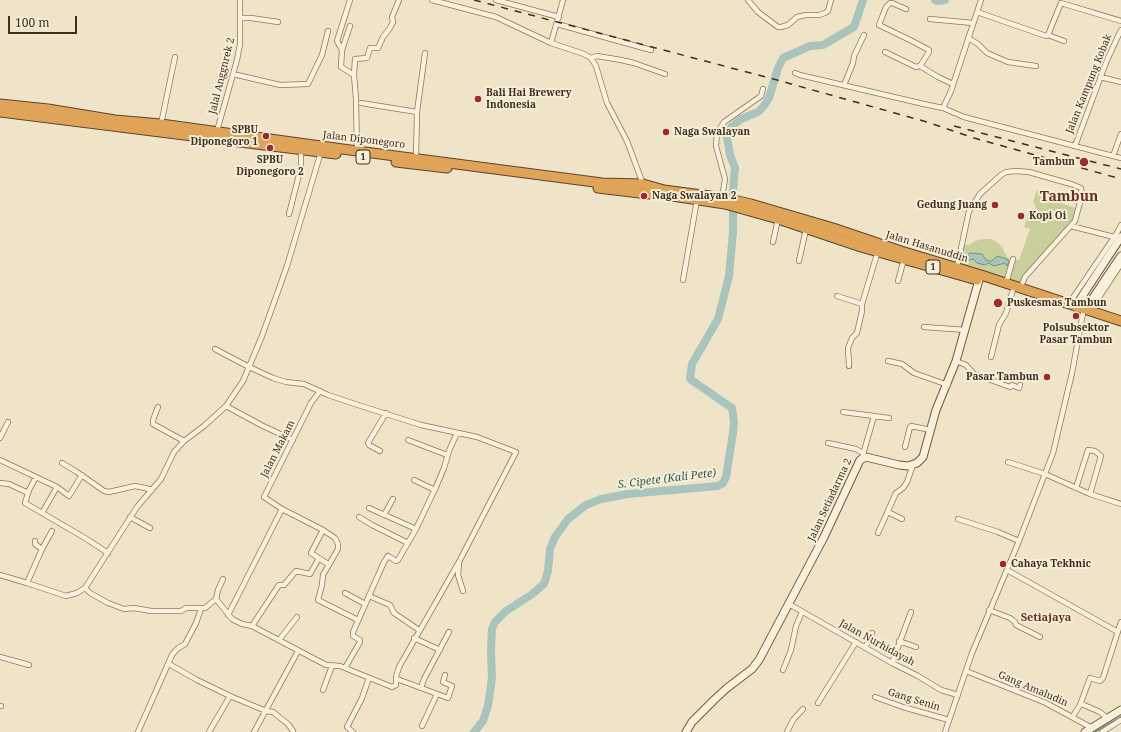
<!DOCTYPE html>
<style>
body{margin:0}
#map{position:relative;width:1121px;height:732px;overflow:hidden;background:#f0e4c8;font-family:"Noto Serif",serif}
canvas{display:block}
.scale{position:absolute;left:8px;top:16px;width:69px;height:18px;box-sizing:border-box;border:2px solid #3d2e20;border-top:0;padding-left:5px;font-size:12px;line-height:14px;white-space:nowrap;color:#3d2e20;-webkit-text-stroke:3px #f7eed8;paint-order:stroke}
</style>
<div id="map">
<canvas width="1121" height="732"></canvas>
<div class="scale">100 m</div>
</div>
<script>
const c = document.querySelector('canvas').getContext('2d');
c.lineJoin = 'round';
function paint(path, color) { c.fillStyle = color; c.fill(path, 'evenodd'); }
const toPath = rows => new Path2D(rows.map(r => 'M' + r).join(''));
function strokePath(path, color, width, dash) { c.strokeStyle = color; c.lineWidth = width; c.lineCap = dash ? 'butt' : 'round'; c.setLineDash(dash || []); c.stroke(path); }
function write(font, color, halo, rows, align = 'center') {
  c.font = font + ' "Noto Serif",serif'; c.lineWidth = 4; c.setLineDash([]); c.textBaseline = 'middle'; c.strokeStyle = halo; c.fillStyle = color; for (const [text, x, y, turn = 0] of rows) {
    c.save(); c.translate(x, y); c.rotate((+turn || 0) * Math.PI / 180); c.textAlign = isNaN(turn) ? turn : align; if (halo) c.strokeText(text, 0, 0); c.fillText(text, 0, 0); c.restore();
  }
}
paint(toPath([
 [395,162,697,194,957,267,961,245,969,245,975,241,983,239,991,239,997,242,1002,247,1007,257,1013,259,1019,260,1030,229,1024,227,1029,211,1034,212,1036,207,1033,202,1037,190,1046,191,1061,196,1061,203,1079,209,1075,221,1025,277,1020,289,1121,321,1121,326,1030,295,749,211,578,185]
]), '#c9cf9b');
const water = toPath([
 [970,253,982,254,986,260,989,261,992,261,997,256,1007,259,1009,262,1007,266,1005,263,994,266,988,263,985,265,977,263,973,259,970,260,968,259,968,255,970,253]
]);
paint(water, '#a9c4bc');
strokePath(water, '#6f938a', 1);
strokePath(toPath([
 [1095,732,1121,717]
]), '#6f938a', 1.5);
strokePath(toPath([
 [935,0,937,1,945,0],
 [474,732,483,721,488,706,492,678,491,651,492,629,495,622,506,611,531,595,544,584,548,571,550,549,555,537,568,519,586,505,601,499,628,494,718,486,723,483,726,477,733,433,734,422,732,408,690,379,692,364,718,319,729,276,733,232,733,191,735,168,730,155,727,137,731,127,741,119,758,112,763,107,769,98,778,68,783,58,810,46,823,45,854,27,863,0]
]), '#a9c4bc', 8);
const street = toPath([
 [350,0,337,41,342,50,341,67,354,75,356,99,357,151],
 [432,0,496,17,551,43,584,54,591,58,596,66,607,103,627,141,643,184],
 [496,0,559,17],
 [748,0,758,12,778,27,781,27,788,25,797,17,806,15,819,15,825,13,828,11,831,0],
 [981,0,951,91,943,108,964,117,1121,158],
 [906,9,892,3,890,3,886,7,879,25,912,41,929,50,929,52,920,66],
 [977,12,1046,36,1048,35,1061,3,1121,21],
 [241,18,251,18,278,22],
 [930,19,973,23],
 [557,24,651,50],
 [1048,35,1064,41],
 [968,38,978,44,987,53,1008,62,1036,66],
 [551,43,563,0],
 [342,50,350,26],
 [885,52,916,67,920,66,938,77,953,84],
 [591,58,597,56,621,60,634,63,665,74],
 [795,73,800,75,928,105,943,108],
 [233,74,280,85,308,84,322,55,328,31],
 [354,75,355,59,367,58,370,48,378,48,383,37,390,28,393,22,392,17,399,0],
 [1100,77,1121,82],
 [844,85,853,63,854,56,864,35],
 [361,103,417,112,416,158],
 [417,112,425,53],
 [161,124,175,57],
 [217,131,237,60,240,44,240,0],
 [1075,146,1107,60,1121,30],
 [1113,156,1121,134],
 [722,198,725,179,716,146,717,133,724,122,761,96,763,89],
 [289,214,301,167,301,149],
 [1071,226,1114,237],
 [773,242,778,219],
 [799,261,806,229],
 [957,267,969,211,980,194,1001,175,1006,172,1016,171,1029,172,1071,184,1081,188,1082,195,1075,221,1025,277,1020,289],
 [683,280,697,200],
 [898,281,904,259],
 [1006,283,1013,259],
 [837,296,862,304],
 [1068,305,1117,233,1121,225],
 [1090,311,1121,264],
 [924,327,966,330],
 [991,357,999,325,1006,313,1013,290],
 [888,361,902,364,914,373,948,385],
 [956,361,966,365,974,374,1010,387,1012,385,1019,388,1020,385],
 [849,366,848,348,852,338,857,333,862,311,862,304,878,251],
 [320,391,311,403,264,497,282,509,323,530,335,538,338,544,338,549,323,575,322,585,318,600,358,620],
 [226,406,261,425,293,440],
 [158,407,153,420,153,424,184,441],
 [843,412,889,418],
 [0,438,8,422],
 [408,440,447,455],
 [828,443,856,449,863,453],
 [905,447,910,427,911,426,931,430],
 [380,451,369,445,368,443,386,413],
 [862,458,874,416],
 [0,460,57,487,69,496,82,475],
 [1008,462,1045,474,1090,494,1121,504],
 [62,463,77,472,104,491,109,492,135,486,145,488,152,490],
 [36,477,29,490,25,503,85,538,108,553],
 [414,480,435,490],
 [0,483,9,484,28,493],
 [1076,488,1088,450,1095,451,1101,456,1090,494],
 [369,508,416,529],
 [888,512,902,519],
 [42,513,57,487],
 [384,515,393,499],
 [130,517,150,528],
 [359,517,372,525,408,543],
 [958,519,998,532,1019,541],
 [323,530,311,553,328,564],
 [878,533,896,493,903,488,907,482,913,465],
 [42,549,52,531],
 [459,564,458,575,463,591],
 [1007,570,1118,632],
 [0,575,27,583,66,596,77,593,85,588,137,507,161,479,174,452,184,441,204,426,226,406,243,381,262,336,287,266,321,152],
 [27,583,42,549,35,544,35,541],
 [85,588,90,593,108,603,124,609,134,608,151,611,181,611,186,608,205,608,216,599,232,619,242,624,252,626,326,665,340,666,392,687,396,685,396,677,399,667,460,560,516,452,477,437,421,425,358,405,328,395,304,384,286,382,273,378,249,367,215,349],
 [345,593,365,604],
 [369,596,390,605,394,613,419,630],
 [216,599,218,590,223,579],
 [789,604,892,663,918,676,941,690,958,695],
 [989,610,1010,618,1015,622,1016,625,1040,637],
 [228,615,282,509],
 [252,626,279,585,284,585,296,571,310,574,319,558],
 [414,638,440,650],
 [279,640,297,617],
 [899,641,916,647],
 [865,648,872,633],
 [0,657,29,665],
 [892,663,911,612],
 [169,664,197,680,230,696,266,711,273,712,288,724,293,731],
 [345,668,360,642,360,640,353,636,353,632,384,562,388,556,396,561,398,560,416,529,436,487,444,468,449,451,457,433],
 [783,670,791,650,796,626,802,612],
 [966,671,1046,703,1092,728],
 [397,679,448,698,452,686,443,682,445,675],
 [421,688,424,679,449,632],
 [323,690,332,666],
 [875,697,903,707,949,720],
 [818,703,856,642],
 [1080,705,1082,704,1084,705,1100,712,1108,719],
 [0,706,1,706],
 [1073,716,1080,705,1090,678,1100,681,1103,678,1121,622],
 [422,726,437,694],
 [138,732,172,655,177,649,185,644,196,623,201,609],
 [209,732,230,696],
 [254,732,298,651],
 [353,732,347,727,362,698,369,678],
 [787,732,793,720,803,709],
 [945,732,972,653,1019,541,1053,453,1072,373,1083,313],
 [1102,732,1121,720]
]);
const secondary = toPath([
 [1075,307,1121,237],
 [1085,310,1121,256],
 [686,732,692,722,715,699,727,688,752,669,759,660,824,537,860,460,866,457,899,465,908,466,917,463,923,457,936,410,956,361,979,280],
 [1085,732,1121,710]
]);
const highway = toPath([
 [0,104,48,109,115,120,161,124,357,151,602,183,643,184,664,190,725,198,751,204,833,228,901,251,981,275,1121,321],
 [0,112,336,154],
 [396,162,447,168],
 [598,188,648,194,659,194,725,204,778,219,861,247,977,280]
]);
strokePath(street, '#8d765c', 6);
strokePath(secondary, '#6f573f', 9);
strokePath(highway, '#5b4430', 11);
strokePath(street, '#faf1dc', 4.5);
strokePath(secondary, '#faf1dc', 7);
strokePath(highway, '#e0a458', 9);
strokePath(toPath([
 [474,0,777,80,927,122,974,138,1121,179],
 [954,126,1121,169]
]), '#3d2e20', 1.5, [7, 7]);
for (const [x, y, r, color] of [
 [478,99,4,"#9e2a2b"],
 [666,132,4,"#9e2a2b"],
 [266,136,4,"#9e2a2b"],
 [270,148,4,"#9e2a2b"],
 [1084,162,5,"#9e2a2b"],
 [644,196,4,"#9e2a2b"],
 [995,205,4,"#9e2a2b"],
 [1021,216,4,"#9e2a2b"],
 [998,303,5,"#9e2a2b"],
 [1076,316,4,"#9e2a2b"],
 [1047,377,4,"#9e2a2b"],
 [1003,564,4,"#9e2a2b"]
]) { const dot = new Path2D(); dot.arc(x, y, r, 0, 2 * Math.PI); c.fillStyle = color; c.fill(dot); strokePath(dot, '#f7eed8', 1.5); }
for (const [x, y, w] of [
 [363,157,14],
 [933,267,14]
]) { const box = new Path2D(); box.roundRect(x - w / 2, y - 7, w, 14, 3); c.fillStyle = '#f7eed8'; c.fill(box); strokePath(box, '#3d2e20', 1); }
write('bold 9px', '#3d2e20', null, [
 ["1",363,157],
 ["1",933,267]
]);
write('10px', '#3d2e20', '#f7eed8', [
 ["Jalal Anggnrek 2",222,76,-76],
 ["Jalan Kampung Kobak",1089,84,-68],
 ["Jalan Diponegoro",364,140,7],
 ["Jalan Hasanuddin",927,247,17],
 ["Jalan Makam",278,449,-63],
 ["Jalan Setiadarma 2",830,500,-65],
 ["Jalan Nurhidayah",877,643,29],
 ["Gang Amaludin",1033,689,23],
 ["Gang Senin",914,700,17]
]);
write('bold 10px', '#3d2e20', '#f7eed8', [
 ["Bali Hai Brewery",486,93],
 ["Indonesia",486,105],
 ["SPBU",258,130,"right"],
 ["Diponegoro 1",258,142,"right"],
 ["Naga Swalayan",674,132],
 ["SPBU",270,160,"center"],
 ["Diponegoro 2",270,172,"center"],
 ["Tambun",1075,162,"right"],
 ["Naga Swalayan 2",652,196],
 ["Gedung Juang",987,205,"right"],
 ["Kopi Oi",1029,216],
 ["Puskesmas Tambun",1007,303],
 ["Polsubsektor",1076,328,"center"],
 ["Pasar Tambun",1076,340,"center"],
 ["Pasar Tambun",1039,377,"right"],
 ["Cahaya Tekhnic",1011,564]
], 'left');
write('italic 11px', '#2f5d5a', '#f7eed8', [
 ["S. Cipete (Kali Pete)",667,479,-7]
]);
write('bold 11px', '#6b2e1e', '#f7eed8', [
 ["Setiajaya",1046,618]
]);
write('bold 14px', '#6b2e1e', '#f7eed8', [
 ["Tambun",1069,197]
]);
</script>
